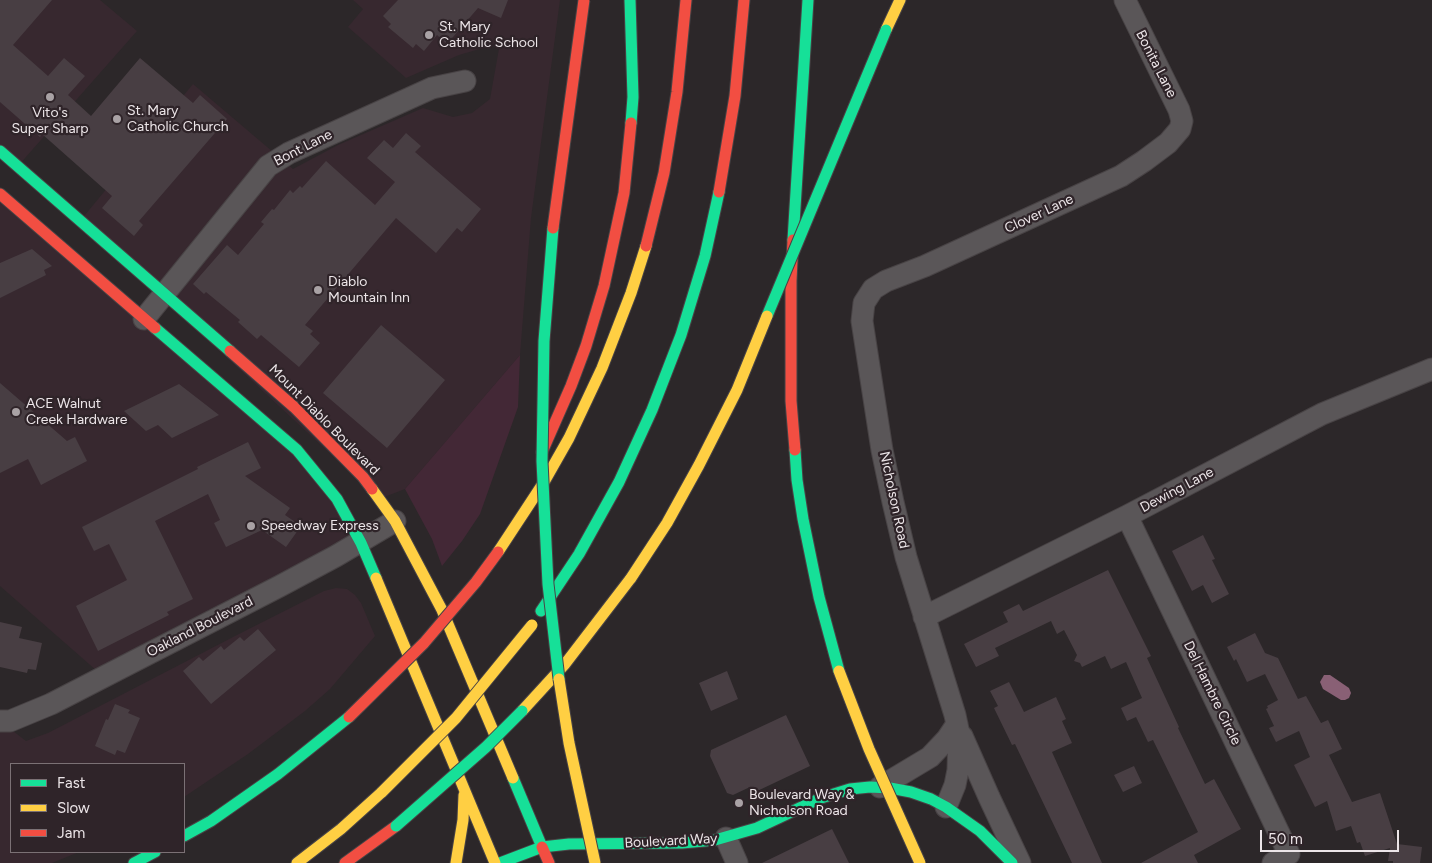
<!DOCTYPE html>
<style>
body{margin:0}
#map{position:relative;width:1432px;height:863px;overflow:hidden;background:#2c2729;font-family:Figtree,sans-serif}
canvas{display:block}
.legend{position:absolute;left:10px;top:763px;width:175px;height:90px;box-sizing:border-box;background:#2f2429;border:1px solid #7b7175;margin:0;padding:6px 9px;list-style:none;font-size:15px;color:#ece5e8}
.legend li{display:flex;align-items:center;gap:10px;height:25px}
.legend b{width:25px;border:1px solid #7b7175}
.scale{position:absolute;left:1260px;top:830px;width:139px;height:22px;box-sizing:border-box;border:2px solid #ece5e8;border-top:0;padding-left:6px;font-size:15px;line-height:18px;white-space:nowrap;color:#ece5e8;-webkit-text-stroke:4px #2f2429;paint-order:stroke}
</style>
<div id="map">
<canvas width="1432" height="863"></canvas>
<ul class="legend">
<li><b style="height:6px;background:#16e098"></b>Fast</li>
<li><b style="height:6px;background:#ffcf43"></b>Slow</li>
<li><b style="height:6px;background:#f24e42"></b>Jam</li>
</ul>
<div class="scale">50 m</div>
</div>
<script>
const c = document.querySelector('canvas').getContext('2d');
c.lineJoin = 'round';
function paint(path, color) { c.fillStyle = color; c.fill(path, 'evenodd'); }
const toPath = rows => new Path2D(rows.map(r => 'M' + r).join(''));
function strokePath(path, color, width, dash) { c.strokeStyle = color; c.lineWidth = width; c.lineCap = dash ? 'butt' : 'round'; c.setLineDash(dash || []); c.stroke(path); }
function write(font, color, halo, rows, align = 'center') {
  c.font = font + ' Figtree,sans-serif'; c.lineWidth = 4.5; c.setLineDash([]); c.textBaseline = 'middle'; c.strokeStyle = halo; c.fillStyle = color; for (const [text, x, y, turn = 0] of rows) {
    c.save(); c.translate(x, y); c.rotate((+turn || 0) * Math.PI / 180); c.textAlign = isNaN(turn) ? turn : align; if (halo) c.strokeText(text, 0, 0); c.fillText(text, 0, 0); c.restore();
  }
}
paint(toPath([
 [0,0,100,0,137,31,18,166,0,151],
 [353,0,560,0,531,218,520,355,405,489,379,499,80,221,193,84,293,169,338,145,423,108,453,117,472,113,490,99,500,43,459,55,406,78,348,27,363,9],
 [0,194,297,450,361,543,97,671,0,586],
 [336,588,347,589,355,595,361,603,375,636,330,689,305,711,248,754,184,797,184,764,11,764,11,852,79,852,52,863,0,863,0,721,26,741,48,733,235,636,324,591]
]), '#37282f');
paint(toPath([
 [520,355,518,407,480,514,462,541,442,566,432,539,405,489]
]), '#432836');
paint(toPath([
 [1324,675,1330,675,1349,688,1351,693,1349,698,1345,700,1341,700,1323,689,1320,682]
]), '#896075');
paint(toPath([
 [0,0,52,0,13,45,48,76,64,58,85,76,68,95,91,116,140,58,193,103,200,95,227,119,139,221,143,225,134,236,102,208,112,196,42,134,40,137,0,102],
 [398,0,508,0,501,18,478,8,447,44,437,35,424,51,416,44,413,48,388,27,391,24,383,16],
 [406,133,421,146,415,152,481,209,462,232,457,228,436,253,396,218,305,325,313,331,310,334,320,343,299,367,261,335,257,339,238,322,240,320,206,292,204,294,193,284,227,245,238,255,264,224,261,222,272,209,274,210,290,190,293,193,300,186,302,188,326,161,375,205,395,182,367,158,384,140,393,148],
 [32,249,52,266,44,270,46,275,0,298,0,263],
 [381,325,445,380,387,448,323,393],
 [0,383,67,441,75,437,87,461,41,485,28,459,0,473],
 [179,384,219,415,172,438,158,425,146,431,124,411],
 [248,442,261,468,245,476,290,508,285,515,301,526,286,547,262,530,226,547,214,523,220,520,208,494,155,521,193,599,167,612,169,615,98,651,76,606,127,580,109,544,94,551,82,527,198,469,197,467],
 [1203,535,1215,559,1212,560,1229,594,1212,603,1203,585,1192,591,1172,551],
 [1108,570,1151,656,1147,658,1179,727,1178,728,1205,784,1214,779,1241,829,1194,855,1198,863,1141,863,1198,832,1153,740,1148,742,1136,717,1127,721,1121,708,1142,698,1126,662,1111,669,1105,656,1082,667,1080,663,1074,661,1077,655,1064,630,1057,634,1051,621,995,648,999,656,976,667,964,644,1008,622,1003,612,1019,604,1023,611],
 [0,622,22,627,19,638,42,643,36,670,28,669,27,673,0,667],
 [258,629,276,650,211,704,183,671,199,657,203,661,221,646,224,650,240,637,244,641],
 [1255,633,1265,653,1278,658,1298,699,1306,696,1321,723,1328,720,1342,749,1329,755,1352,802,1380,793,1397,844,1422,847,1420,863,1393,863,1393,861,1388,861,1390,848,1365,856,1360,842,1357,843,1351,826,1336,831,1327,801,1315,807,1294,765,1310,757,1299,731,1276,742,1269,728,1274,726,1266,709,1268,708,1267,706,1278,700,1265,674,1247,682,1236,659,1234,661,1227,647],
 [727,671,738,699,711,711,699,683],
 [1009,682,1024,712,1056,697,1066,719,1062,721,1072,743,1052,752,1102,863,1072,863,1015,744,1012,745,994,708,998,706,990,691],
 [115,704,130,710,128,713,140,718,125,753,117,750,115,755,95,746,106,719,108,720],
 [786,715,810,766,753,793,750,787,733,795,727,793,710,756,711,750],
 [1134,766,1142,783,1123,792,1114,775],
 [832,829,849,863,762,863]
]), '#483e43');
const street = toPath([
 [144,319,268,166,289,153,432,88,465,81],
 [1127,516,1289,854,1273,863],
 [924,617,1127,516,1322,414,1432,369],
 [0,721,10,721,51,704,280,586,336,556,395,521],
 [962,736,989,797,1020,863],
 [880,787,930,757,947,739,957,724],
 [946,807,955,785,958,770,959,734,955,715,906,557,893,502,882,450,862,321,864,303,873,289,886,281,925,266,1121,176,1144,161,1168,143,1180,129,1182,121,1179,110,1125,0],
 [726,838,737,863]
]);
const fast = toPath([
 [630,0,633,97,631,123],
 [0,151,230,351],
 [793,240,808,0],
 [155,328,297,450,337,499,361,543,376,578],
 [795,450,797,480,803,519,819,597,839,671],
 [541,611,579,554,619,482,652,410,681,335,705,256,719,192],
 [513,778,542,847],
 [184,836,211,821,278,774,349,717],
 [134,863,155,852],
 [500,863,542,847,569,844,682,843,715,840,757,828,821,798,850,789,870,787,890,788,911,792,931,799,946,807,980,831,1012,863]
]);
const slow = toPath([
 [886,30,900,0],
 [372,489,395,521,442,610,513,778],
 [498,552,544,482,569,438,602,368,631,293,646,246],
 [376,578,495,863],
 [522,711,565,664,631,578],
 [297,863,341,829,382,792],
 [456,863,463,820,464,795]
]);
const jam = toPath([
 [719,192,735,96,744,0],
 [0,194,155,328],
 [793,240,791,281,791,401,795,450],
 [646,246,664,173,677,92,686,0],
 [230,351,294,407,363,477,372,489],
 [542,452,571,386,586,346,604,286,624,193,631,123],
 [542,847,549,863],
 [345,863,396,826]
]);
strokePath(street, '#484345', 23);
strokePath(fast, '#484345', 13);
strokePath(slow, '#484345', 13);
strokePath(jam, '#484345', 13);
strokePath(street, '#5a5658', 21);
strokePath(fast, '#16e098', 11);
strokePath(slow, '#ffcf43', 11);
strokePath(jam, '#f24e42', 11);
const fastBridge = toPath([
 [553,228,544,341,542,461,548,584,559,679],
 [767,316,886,30],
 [396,826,486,747,522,711]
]);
const slowBridge = toPath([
 [631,578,667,523,699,465,737,390,767,316],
 [839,671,869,749,920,863],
 [559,679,569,743,595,863],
 [382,792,456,718,532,625]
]);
const jamBridge = toPath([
 [553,228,584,0],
 [349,717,424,643,476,582,498,552]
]);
strokePath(fastBridge, '#484345', 13, []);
strokePath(slowBridge, '#484345', 13, []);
strokePath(jamBridge, '#484345', 13, []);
strokePath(fastBridge, '#16e098', 11);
strokePath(slowBridge, '#ffcf43', 11);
strokePath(jamBridge, '#f24e42', 11);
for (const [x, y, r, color] of [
 [429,35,5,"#a9a2a5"],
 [50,97,5,"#a9a2a5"],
 [117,119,5,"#a9a2a5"],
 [318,290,5,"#a9a2a5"],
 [16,412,5,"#a9a2a5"],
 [251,526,5,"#a9a2a5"],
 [739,803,5,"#a9a2a5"]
]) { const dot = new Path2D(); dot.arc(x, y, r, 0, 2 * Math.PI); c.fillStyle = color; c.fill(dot); strokePath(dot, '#2f2429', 2); }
write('14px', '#ece5e8', '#2f2429', [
 ["St. Mary",439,27],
 ["Catholic School",439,43],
 ["St. Mary",127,111],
 ["Catholic Church",127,127],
 ["Vito's",50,113,"center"],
 ["Super Sharp",50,129,"center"],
 ["Diablo",328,282],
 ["Mountain Inn",328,298],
 ["ACE Walnut",26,404],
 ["Creek Hardware",26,420],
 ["Speedway Express",261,526],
 ["Boulevard Way &",749,795],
 ["Nicholson Road",749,811]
], 'left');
write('14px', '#ece5e8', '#2f2429', [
 ["Bonita Lane",1156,64,63],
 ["Bont Lane",303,148,-27],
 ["Clover Lane",1039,214,-25],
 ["Mount Diablo Boulevard",324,420,45],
 ["Dewing Lane",1177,490,-28],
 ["Nicholson Road",894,500,78],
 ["Oakland Boulevard",200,627,-27],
 ["Del Hambre Circle",1212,693,64],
 ["Boulevard Way",671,841,-3]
]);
</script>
